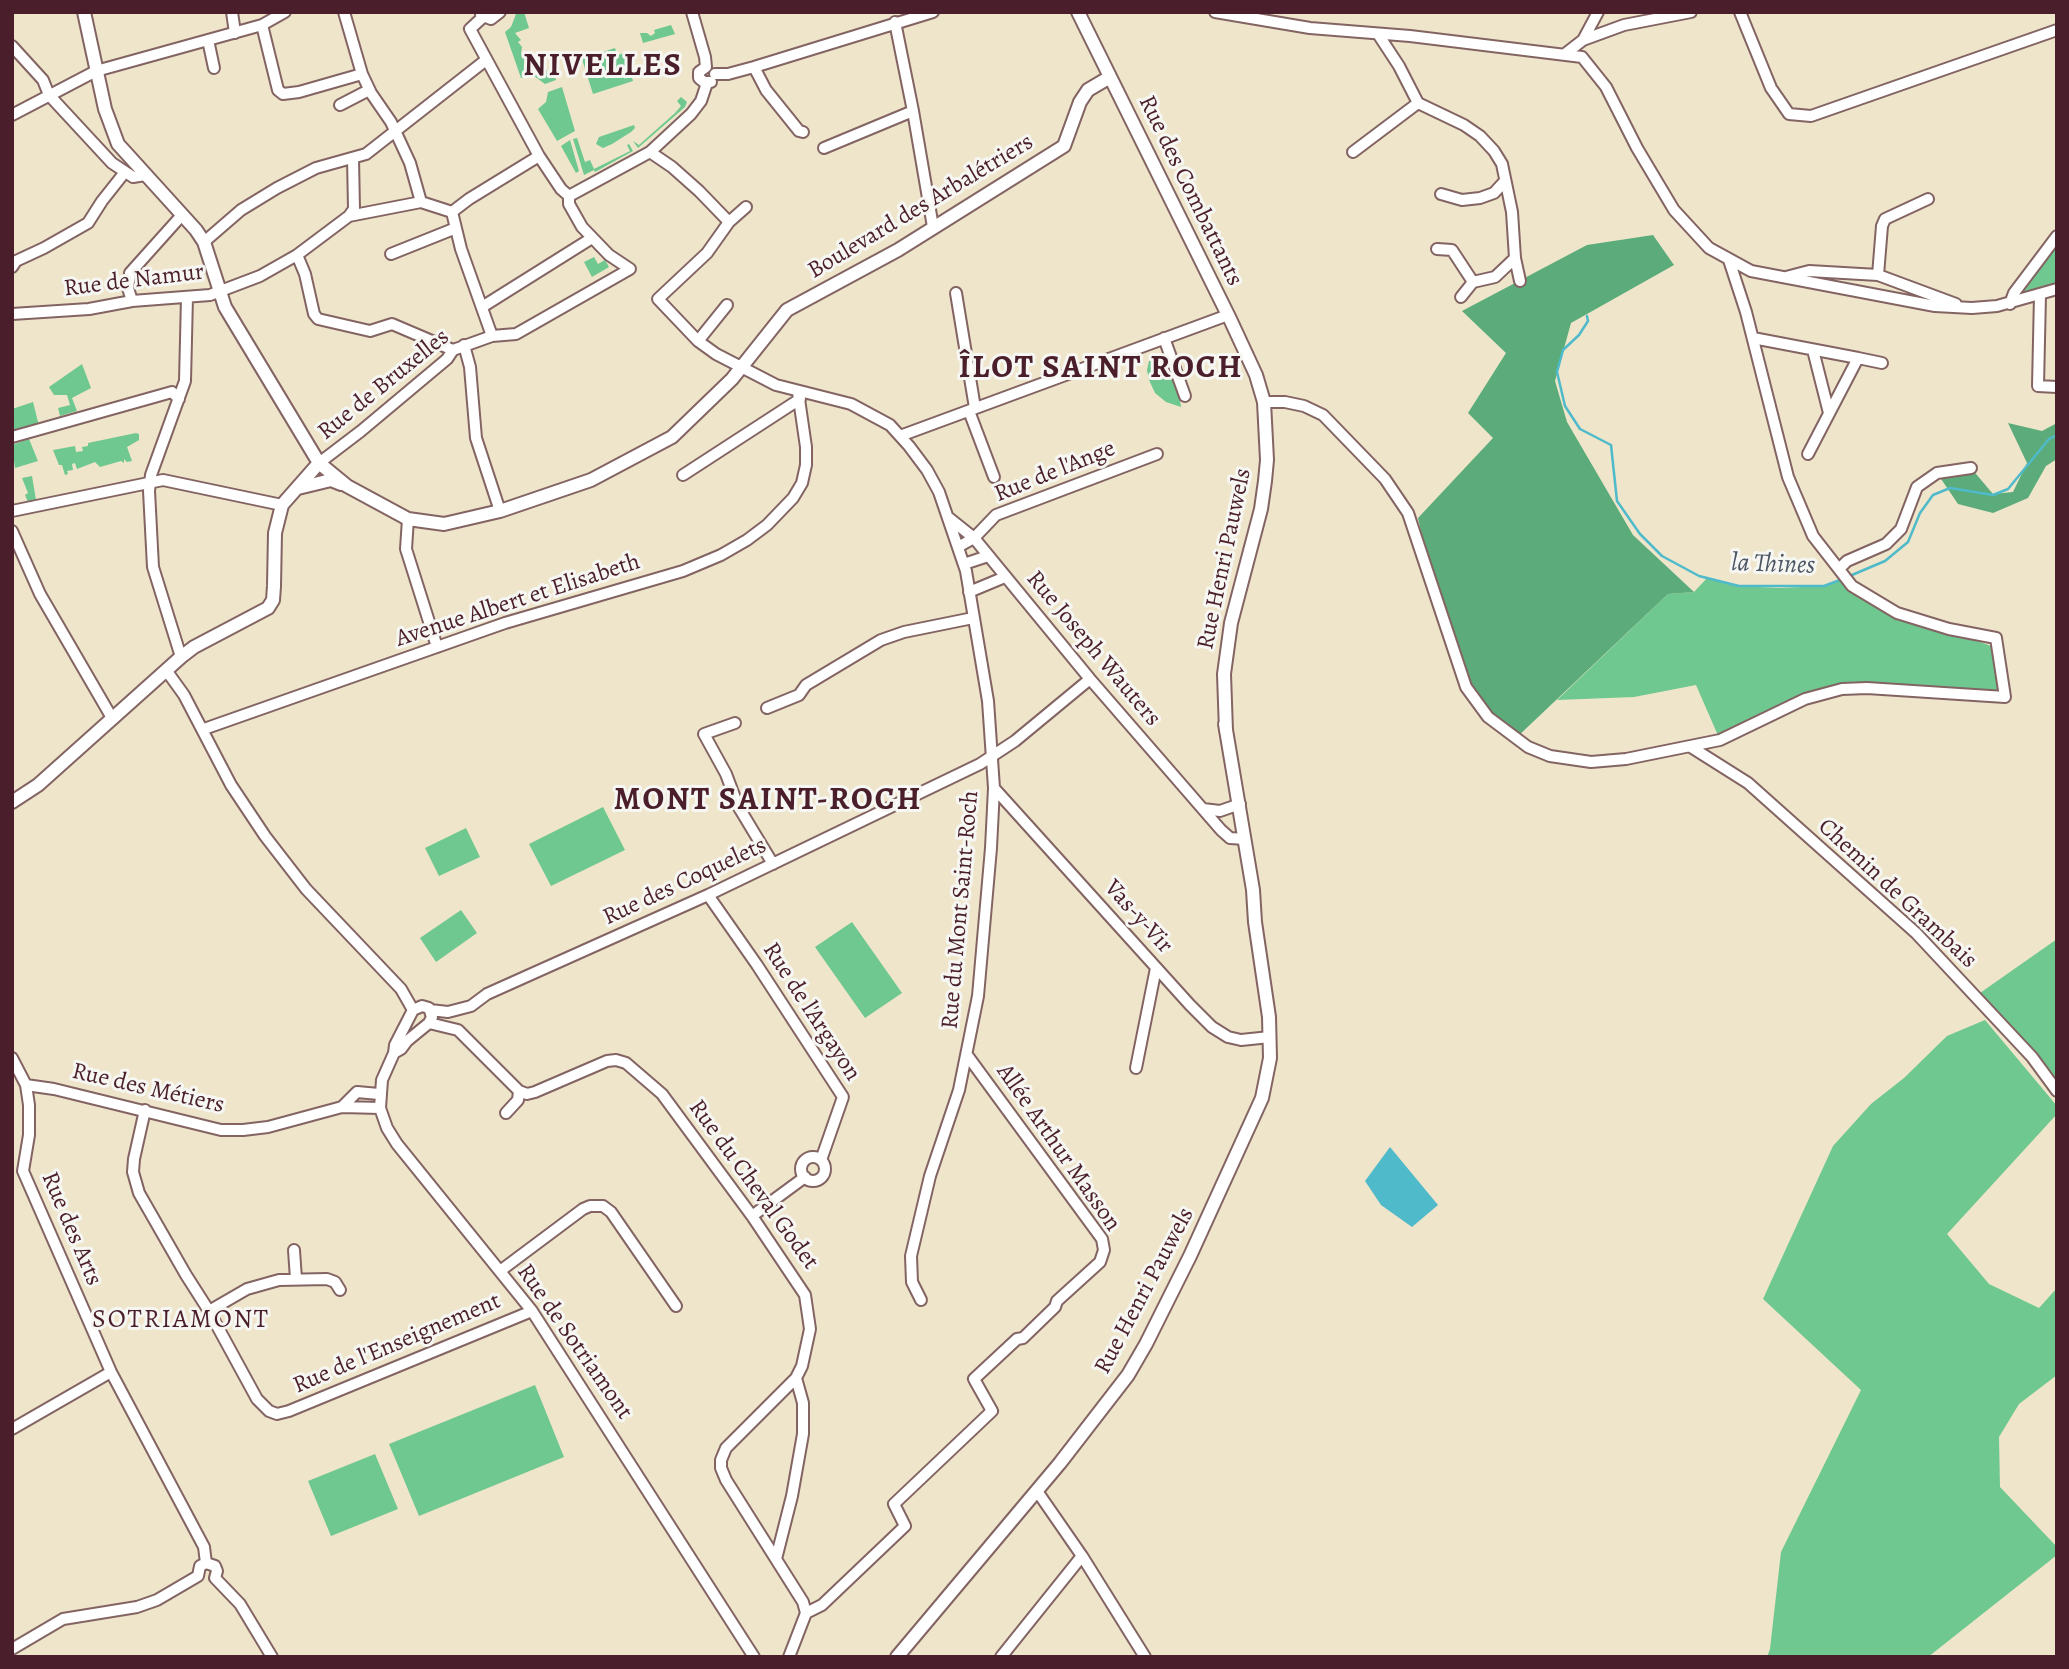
<!DOCTYPE html>
<meta charset="utf-8">
<style>
body{margin:0}
#map{position:relative;width:2069px;height:1669px;overflow:hidden;background:#eee5cb;font-family:Alegreya,serif}
canvas{display:block}
.frame{position:absolute;inset:0;border:14px solid #4a1f2b;pointer-events:none}
</style>
<div id="map">
<canvas width="2069" height="1669"></canvas>
<div class="frame"></div>
</div>
<script>
const c = document.querySelector('canvas').getContext('2d');
c.lineJoin = 'round';
function paint(path, color) { c.fillStyle = color; c.fill(path, 'evenodd'); }
const toPath = rows => new Path2D(rows.map(r => 'M' + r).join(''));
function strokePath(path, color, width, dash) { c.strokeStyle = color; c.lineWidth = width; c.lineCap = dash ? 'butt' : 'round'; c.setLineDash(dash || []); c.stroke(path); }
function write(font, color, halo, rows, align = 'center') {
  c.font = font + ' Alegreya,serif'; c.lineWidth = 6; c.setLineDash([]); c.textBaseline = 'middle'; c.strokeStyle = halo; c.fillStyle = color; for (const [text, x, y, turn = 0] of rows) {
    c.save(); c.translate(x, y); c.rotate((+turn || 0) * Math.PI / 180); c.textAlign = isNaN(turn) ? turn : align; if (halo) c.strokeText(text, 0, 0); c.fillText(text, 0, 0); c.restore();
  }
}
paint(toPath([
 [519,12,524,12,529,28,515,33,521,40,518,42,522,47,521,54,526,57,528,63,543,58,548,75,554,73,556,80,545,84,534,76,521,78,505,32,511,27,516,14],
 [671,25,675,34,643,43,640,33,647,33,651,36,655,33,654,30],
 [615,48,617,55,625,53,633,81,593,94,582,59],
 [562,87,575,131,557,141,538,109,546,102,548,92],
 [681,97,687,102,685,107,638,148,633,141,639,145,675,113,681,106,677,101],
 [634,125,635,128,631,132,612,144,603,148,596,144,599,137],
 [577,138,585,162,590,160,594,169,630,151,627,145,629,144,633,151,595,172,594,170,584,175,573,139],
 [570,140,579,171,576,173,561,146],
 [2057,231,2057,289,2010,304],
 [594,257,598,264,605,260,609,267,592,277,584,262],
 [1164,356,1180,400,1181,407,1166,402,1155,393,1149,380,1147,370,1149,361],
 [82,364,91,388,72,398,77,411,60,416,58,408,70,405,67,395,54,395,49,387],
 [33,402,39,426,12,434,12,409],
 [136,433,139,434,139,440,127,447,132,461,127,462,124,459,124,463,121,461,100,467,95,462,77,469,75,463,72,464,73,470,67,471,68,474,65,475,62,465,59,465,53,450,75,446,76,452,83,451,82,447,88,446,88,443],
 [29,439,38,461,15,468,12,445],
 [32,476,36,500,28,502,25,495,28,493,22,478],
 [1707,578,1739,586,1779,588,1824,586,1840,580,1897,613,1997,648,2005,697,1842,689,1720,740,1696,685,1634,697,1557,700,1668,594,1694,592],
 [603,807,625,850,551,886,529,844],
 [466,828,480,857,439,876,425,848],
 [461,910,477,933,436,962,420,938],
 [852,922,902,993,865,1018,815,947],
 [2057,939,2057,1081,2039,1058,1980,993],
 [1985,1020,2057,1106,2057,1114,1947,1234,1989,1284,2039,1308,2057,1288,2057,1375,2019,1404,1999,1437,2000,1487,2057,1547,2057,1555,1928,1657,1767,1657,1770,1649,1781,1552,1861,1390,1763,1299,1833,1146,1871,1104,1904,1078,1947,1036],
 [535,1385,564,1457,419,1516,389,1444],
 [375,1454,398,1509,331,1536,308,1481]
]), '#6fc88f');
paint(toPath([
 [1653,235,1674,265,1571,323,1555,381,1567,422,1633,535,1694,592,1668,594,1516,738,1476,703,1439,610,1418,518,1493,438,1468,413,1506,353,1462,311,1587,245],
 [2008,423,2042,431,2057,423,2057,459,2046,466,2028,498,1993,513,1958,504,1937,473,1971,468,1993,494,2013,492,2027,463]
]), '#5bac7a');
paint(toPath([
 [1390,1147,1438,1205,1412,1227,1381,1205,1365,1181]
]), '#4fbaca');
strokePath(toPath([
 [1587,316,1588,321,1579,335,1563,350,1557,372,1565,406,1580,429,1611,445,1617,501,1640,534,1662,556,1699,576,1739,586,1824,586,1840,580],
 [1852,575,1885,561,1908,542,1920,513,1933,495,1950,488,1993,495,2008,489,2049,439,2057,435]
]), '#4fbaca', 2.5);
const minor = toPath([
 [232,12,235,33],
 [344,12,362,74,371,93,391,122,410,163,421,202],
 [692,12,705,57,706,67,699,72,699,78,704,82,711,82],
 [1215,12,1310,28,1410,36,1582,57,1606,87,1637,148,1674,210,1709,248,1751,271,1935,306,1972,308,1997,306,2057,289],
 [1740,12,1771,88,1789,114,1811,116,2057,30],
 [481,15,491,19,500,12],
 [483,17,470,29,539,156,561,189,569,196],
 [895,22,913,111,933,227],
 [262,25,278,90,283,94,299,92,362,74],
 [1378,34,1399,66,1418,103,1464,125,1480,136,1494,151,1502,164,1512,212,1515,258,1520,281],
 [208,40,214,68],
 [1583,40,1598,12],
 [12,46,43,80,49,95,112,163,133,177,145,175],
 [1565,54,1583,40,1624,25,1691,12],
 [754,67,766,90,799,131,803,132],
 [715,74,728,74,754,67,933,12],
 [340,105,369,90],
 [12,115,96,71,262,25,285,12],
 [824,148,913,111],
 [650,152,672,167,699,191,729,222],
 [1353,152,1418,103],
 [1441,194,1462,200,1480,198,1494,193,1505,181],
 [569,196,650,152,691,114,701,101,707,83],
 [746,207,729,222,707,253,658,299,698,341,716,354,776,385,851,404,890,425,909,446,927,470,939,492,966,571,988,701,994,788,991,848,978,996,959,1090,930,1176,911,1256,912,1282,921,1300],
 [452,212,461,249,492,336],
 [452,212,469,199,539,156],
 [349,216,421,202,452,212],
 [204,242,241,210,277,188,316,168,366,154,486,60],
 [1437,249,1452,250,1473,282,1495,277,1515,258],
 [391,254,456,228],
 [297,255,305,274,314,314,318,319,370,331,392,324,453,350],
 [12,267,16,261,44,248,88,223,102,201,125,172],
 [1878,275,1882,226,1885,219,1928,199],
 [1786,277,1809,271,1878,275,1956,304],
 [956,293,975,408],
 [2040,295,2038,386,2057,387],
 [1461,297,1473,282],
 [132,301,128,288,130,273,182,215],
 [2010,304,2014,293,2057,236],
 [482,307,592,238],
 [12,314,89,309,132,301,210,295,260,276,297,255,349,216,354,209,353,158],
 [1164,338,1185,396],
 [1753,338,1858,358,1808,454],
 [698,341,727,305],
 [464,345,470,367,476,438,500,511],
 [1813,350,1829,413],
 [1858,358,1882,363],
 [1264,402,1285,402,1304,406,1323,415,1385,479,1408,513,1466,687,1488,717,1528,747,1550,756,1591,762,1626,759,1720,740,1805,699,1842,689,1867,688,2005,697,1996,638,1949,629,1897,613,1852,586,1813,536,1788,477,1746,312,1729,260],
 [969,411,994,477],
 [900,436,1228,315],
 [12,437,172,392,179,399],
 [319,463,361,431,447,359,453,350,492,336,516,334,630,269,609,255,582,227,569,204,569,196],
 [683,475,800,399],
 [12,511,163,480,282,505],
 [949,518,974,538,1090,679,1221,830,1230,838,1245,839],
 [408,519,406,549,437,647],
 [12,531,40,594,112,718],
 [958,547,974,538,996,515,1157,454],
 [964,564,988,556],
 [1839,569,1847,561,1886,544,1901,529,1917,487,1937,473,1971,468],
 [969,592,1005,577],
 [181,657,153,567,149,491,151,475,185,381,187,297],
 [166,670,184,695,231,785,265,836,306,889,401,989,413,1010],
 [767,708,799,695,806,685,881,640,904,632,973,618],
 [735,723,704,734,726,774,738,806,773,864],
 [204,729,505,623,683,571,721,555,747,540,767,525,793,498,802,483,806,465,806,447,798,392],
 [1691,747,1748,783,1916,933,2032,1057,2057,1091],
 [994,788,1190,1005,1212,1027,1228,1037,1241,1040,1270,1037],
 [1203,809,1220,811,1240,804],
 [708,895,757,965,843,1097,821,1160],
 [430,1010,448,1012,471,1006,487,994,708,895,980,764,1015,741,1090,679],
 [429,1023,458,1030,519,1091,527,1094,535,1092,607,1061,616,1060,626,1063,662,1094,752,1216,805,1295,810,1329,802,1366,796,1378,726,1448,721,1460,721,1468,726,1480,803,1602,806,1613,789,1657],
 [394,1053,401,1049,407,1041,429,1023,432,1017,429,1008,422,1006,413,1010,395,1045,394,1053,382,1080,380,1108,387,1128,397,1144,532,1311,754,1657],
 [12,1058,26,1085,29,1105,29,1135,23,1171,111,1372,204,1547,206,1563],
 [1136,1068,1156,968],
 [26,1085,54,1089,221,1130,243,1130,268,1127,342,1107,380,1108],
 [342,1107,357,1092,379,1094],
 [145,1110,134,1159,133,1172,139,1193,186,1275,209,1311,257,1399,269,1411,277,1414,289,1411,532,1311],
 [506,1113,518,1100,519,1091],
 '801 1169a12 12 0 1 1 24 0a12 12 0 1 1-24 0Z',
 [752,1216,805,1177],
 [294,1250,296,1279],
 [500,1271,583,1209,590,1206,603,1206,611,1212,676,1306],
 [209,1311,247,1289,279,1280,327,1279,335,1282,340,1290],
 [12,1429,111,1372],
 [1037,1491,1082,1556,1145,1657],
 [776,1559,792,1496,803,1434,803,1403,796,1378],
 [206,1563,215,1566,217,1571,215,1578,240,1604,272,1657],
 [806,1613,822,1605,905,1526,894,1504,992,1411,974,1379,1017,1339,1023,1338,1055,1307,1057,1301,1100,1262,1104,1250,1102,1239,967,1055],
 [12,1649,63,1619,137,1607,157,1600,198,1576,200,1566,206,1563],
 [1001,1657,1082,1556]
]);
const major = toPath([
 [84,12,105,109,118,144,196,230,204,242,225,307,319,463,347,486,408,519,444,524,500,511,591,480,672,437,732,379,787,310,898,250,1064,146,1080,102,1088,90,1110,77],
 [1078,12,1230,319,1256,375,1264,402,1267,460,1265,481,1261,509,1231,623,1224,674,1226,731],
 [298,488,331,480,341,484],
 [12,802,38,785,181,657,194,647,268,608,273,600,274,586,275,533,282,505,319,463],
 [897,1657,1060,1463,1128,1375,1146,1344,1190,1256,1262,1098,1270,1058,1269,1017,1255,922,1253,890,1225,724]
]);
strokePath(minor, '#836463', 14);
strokePath(major, '#836463', 16);
strokePath(minor, '#fff', 10);
strokePath(major, '#fff', 12);
write('24px', '#4a1f2b', '#f6f6f2', [
 ["Rue des Combattants",1190,191,64],
 ["Boulevard des Arbalétriers",921,207,-31],
 ["Rue de Namur",134,281,-7],
 ["Rue de Bruxelles",384,385,-39],
 ["Rue de l'Ange",1055,472,-22],
 ["Rue Henri Pauwels",1225,559,-78],
 ["Avenue Albert et Elisabeth",518,601,-18],
 ["Rue Joseph Wauters",1093,649,50],
 ["Rue des Coquelets",685,882,-25],
 ["Chemin de Grambais",1897,894,43],
 ["Rue du Mont Saint-Roch",961,910,-85],
 ["Vas-y-Vir",1138,917,48],
 ["Rue de l'Argayon",811,1012,57],
 ["Rue des Métiers",148,1089,13],
 ["Allée Arthur Masson",1058,1148,55],
 ["Rue du Cheval Godet",753,1185,54],
 ["Rue des Arts",71,1229,67],
 ["Rue Henri Pauwels",1145,1291,-62],
 ["Rue de Sotriamont",574,1342,55],
 ["Rue de l'Enseignement",397,1344,-23]
]);
write('italic 26px', '#4c5563', '#f6f6f2', [
 ["la Thines",1773,565,2]
]);
c.letterSpacing = '2px';
write('26px', '#4a1f2b', '#f6f6f2', [
 ["SOTRIAMONT",181,1321]
]);
c.letterSpacing = '0px';
c.letterSpacing = '2px';
write('bold 32px', '#4a1f2b', '#f6f6f2', [
 ["NIVELLES",603,67],
 ["ÎLOT SAINT ROCH",1101,369],
 ["MONT SAINT-ROCH",768,801]
]);
c.letterSpacing = '0px';
</script>
